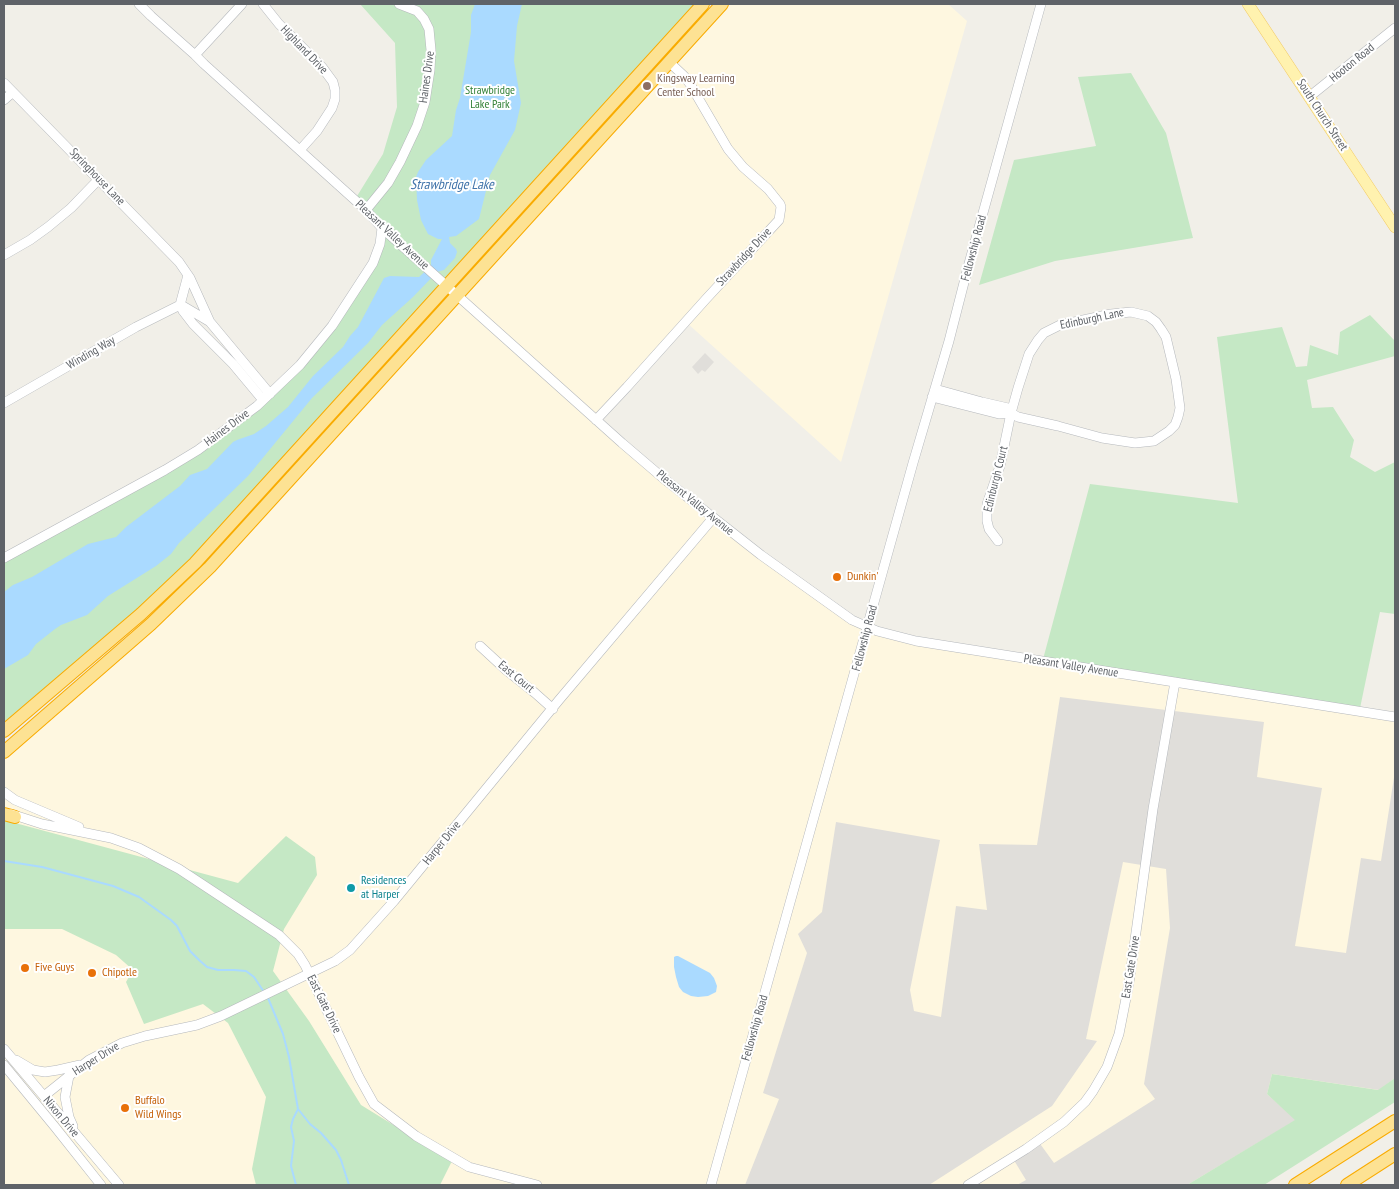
<!DOCTYPE html>
<style>
body{margin:0}
#map{position:relative;width:1399px;height:1189px;overflow:hidden;background:#f1efe8;font-family:"PT Sans Narrow",sans-serif}
canvas{display:block}
.frame{position:absolute;inset:0;border:5px solid #5f6368;pointer-events:none}
</style>
<div id="map">
<canvas width="1399" height="1189"></canvas>
<div class="frame"></div>
</div>
<script>
const c = document.querySelector('canvas').getContext('2d');
c.lineJoin = 'round';
function paint(path, color) { c.fillStyle = color; c.fill(path, 'evenodd'); }
const toPath = rows => new Path2D(rows.map(r => 'M' + r).join(''));
function strokePath(path, color, width, dash) { c.strokeStyle = color; c.lineWidth = width; c.lineCap = dash ? 'butt' : 'round'; c.setLineDash(dash || []); c.stroke(path); }
function write(font, color, halo, rows, align = 'center') {
  c.font = font + ' "PT Sans Narrow",sans-serif'; c.lineWidth = 4; c.setLineDash([]); c.textBaseline = 'middle'; c.strokeStyle = halo; c.fillStyle = color; for (const [text, x, y, turn = 0] of rows) {
    c.save(); c.translate(x, y); c.rotate((+turn || 0) * Math.PI / 180); c.textAlign = isNaN(turn) ? turn : align; if (halo) c.strokeText(text, 0, 0); c.fillText(text, 0, 0); c.restore();
  }
}
paint(toPath([
 [722,4,948,4,967,21,841,462,686,322,596,420,834,607,894,636,1395,716,1395,1080,1234,1185,4,1185,4,752,151,624]
]), '#fef7e0');
paint(toPath([
 [705,353,714,362,705,372,702,370,698,374,692,367],
 [1060,697,1264,722,1257,777,1322,788,1295,946,1346,953,1361,858,1381,861,1395,771,1395,1078,1379,1090,1272,1074,1267,1094,1296,1120,1187,1185,1017,1185,1026,1180,1012,1157,1038,1141,1054,1163,1155,1099,1144,1084,1170,928,1166,869,1123,862,1086,1039,1097,1041,1052,1106,929,1185,745,1185,779,1099,763,1093,807,953,798,934,822,912,836,822,940,840,910,990,914,1011,941,1017,956,906,987,910,979,844,1037,845]
]), '#e0deda');
paint(toPath([
 [360,4,703,4,226,529,4,731,4,558,223,432,317,346,378,250,382,228,354,201,383,154,397,107,395,43],
 [1131,73,1166,133,1193,238,1055,261,979,285,1014,160,1096,146,1078,77],
 [1370,315,1395,341,1395,356,1307,380,1312,408,1333,407,1354,440,1350,457,1375,472,1395,462,1395,614,1380,612,1359,713,1042,663,1090,484,1238,503,1217,337,1282,327,1296,367,1307,366,1310,345,1338,355,1340,332],
 [4,820,238,883,286,836,315,857,317,875,284,929,273,971,309,1021,361,1105,452,1161,440,1185,256,1185,252,1169,266,1097,228,1023,203,1004,144,1024,126,982,133,970,116,955,62,929,4,929],
 [1272,1074,1378,1090,1395,1078,1395,1102,1264,1185,1187,1185,1295,1120,1267,1094]
]), '#c5e8c5');
paint(toPath([
 [475,4,522,4,517,26,514,61,521,103,515,130,490,175,479,219,456,236,449,237,450,243,456,249,457,252,455,258,444,270,437,272,413,297,382,325,368,343,312,398,248,476,179,543,171,554,156,566,108,596,87,615,61,625,55,629,36,644,28,655,4,669,4,592,13,585,32,577,88,544,116,537,126,527,180,486,190,475,207,469,233,442,237,440,254,434,266,426,288,407,313,376,343,347,350,336,358,327,384,278,390,276,419,277,431,266,431,260,442,239,438,239,428,234,421,220,417,200,416,177,418,172,426,160,452,136,456,110,460,98,471,32,471,15],
 [676,956,678,956,710,973,714,978,717,986,716,992,708,996,698,997,691,996,683,992,679,987,676,977,674,967,674,957]
]), '#aadaff');
strokePath(toPath([
 [4,861,42,867,113,886,139,897,171,920,177,926,190,951,199,960,207,967,218,970,234,970,246,971,254,977,264,992],
 [268,998,283,1034,289,1057,298,1109,310,1124,321,1133,336,1150,341,1160,349,1185],
 [296,1185,291,1166,294,1141,291,1127,293,1119,298,1109]
]), '#aadaff', 2);
const minor = toPath([
 [139,4,151,16,195,55,204,64,366,210,382,228,622,443,663,478,761,555,852,620,877,631,916,641,1395,717],
 [263,4,279,24,322,67,333,82,335,90,335,99,332,108,317,131,300,150],
 [195,55,242,4],
 [4,83,179,262,190,278,210,322,270,394],
 [1309,97,1395,28],
 [4,100,13,92],
 [366,210,388,183,400,162,417,126,425,102,430,70,431,50,429,29,424,19,417,11,399,4],
 [4,255,30,240,48,227,71,208,99,179],
 [188,275,180,305,183,311,193,324,233,364,263,400],
 [183,306,210,322],
 [935,389,982,402,1008,408,1011,413,1018,417,1058,426,1102,438,1135,443,1154,441,1169,431,1175,425,1178,417,1180,408,1176,379,1166,337,1161,329,1156,322,1148,316,1131,312,1111,314,1060,325,1044,333,1038,340,1029,354,1018,388,1011,413,1000,466,987,504,987,521,989,529,998,541],
 [932,397,999,414,1011,413],
 [4,403,136,327,180,305],
 [596,420,627,387,706,299,779,220,781,207,780,204,768,189,743,167,728,149,690,84,684,76,669,62],
 [4,558,165,470,198,450,257,406,300,365,332,326,373,263,380,244,382,228],
 [480,646,505,669,535,693,553,709],
 [4,792,15,800,79,827],
 [11,814,42,824,111,838,139,848,179,869,279,935,298,954,305,965,359,1077,374,1104,416,1136,469,1167,537,1185],
 [4,1049,119,1185],
 [16,1060,33,1070,45,1072,58,1070,80,1065],
 [4,1065,55,1127,101,1185],
 [69,1076,65,1097,69,1117,73,1126],
 [44,1096,89,1060,122,1043,145,1036,197,1025,221,1016,335,961,350,950,394,901,559,700,713,518],
 [711,1185,913,463,949,341,968,267,1041,4],
 [968,1185,1026,1149,1064,1122,1085,1102,1093,1091,1107,1067,1119,1034,1129,983,1153,809,1175,682]
]);
const major = toPath([
 [1248,4,1395,227]
]);
const highway = toPath([
 [4,731,141,614,195,563,703,4],
 [4,752,151,624,210,567,722,4],
 [4,814,15,817],
 [1295,1185,1395,1121],
 [1347,1185,1395,1154]
]);
strokePath(minor, '#b5b8bc', 10);
strokePath(major, '#f2c960', 12);
strokePath(highway, '#f9ab00', 14);
strokePath(minor, '#fff', 9);
strokePath(major, '#fff2af', 11);
strokePath(highway, '#fde293', 12);
for (const [x, y, r, color] of [
 [647,86,5,"#8d6e63"],
 [837,577,5,"#e8710a"],
 [351,888,5,"#0f9aa8"],
 [25,968,5,"#e8710a"],
 [92,973,5,"#e8710a"],
 [125,1108,5,"#e8710a"]
]) { const dot = new Path2D(); dot.arc(x, y, r, 0, 2 * Math.PI); c.fillStyle = color; c.fill(dot); strokePath(dot, '#fff', 2); }
write('12px', '#5f6368', '#fff', [
 ["Highland Drive",304,50,46],
 ["Hooton Road",1352,63,-39],
 ["Haines Drive",427,77,-82],
 ["South Church Street",1322,115,57],
 ["Springhouse Lane",97,177,46],
 ["Pleasant Valley Avenue",392,235,43],
 ["Fellowship Road",974,248,-75],
 ["Strawbridge Drive",744,257,-47],
 ["Edinburgh Lane",1092,319,-12],
 ["Winding Way",91,353,-30],
 ["Haines Drive",227,428,-37],
 ["Edinburgh Court",996,479,-76],
 ["Pleasant Valley Avenue",695,503,39],
 ["Fellowship Road",865,638,-75],
 ["Pleasant Valley Avenue",1071,666,9],
 ["East Court",516,677,39],
 ["Harper Drive",442,843,-51],
 ["East Gate Drive",1131,967,-81],
 ["East Gate Drive",324,1004,64],
 ["Fellowship Road",755,1028,-74],
 ["Harper Drive",96,1059,-32],
 ["Nixon Drive",61,1117,50]
]);
write('12px', '#785e54', '#fff', [
 ["Kingsway Learning",657,79],
 ["Center School",657,93]
], 'left');
write('12px', '#348238', '#fff', [
 ["Strawbridge",490,91],
 ["Lake Park",490,105]
]);
write('12px', '#c56008', '#fff', [
 ["Dunkin'",847,577],
 ["Five Guys",35,968],
 ["Chipotle",102,973],
 ["Buffalo",135,1101],
 ["Wild Wings",135,1115]
], 'left');
write('12px', '#0d838f', '#fff', [
 ["Residences",361,881],
 ["at Harper",361,895]
], 'left');
write('italic 14px', '#4174aa', '#fff', [
 ["Strawbridge Lake",452,185]
]);
</script>
